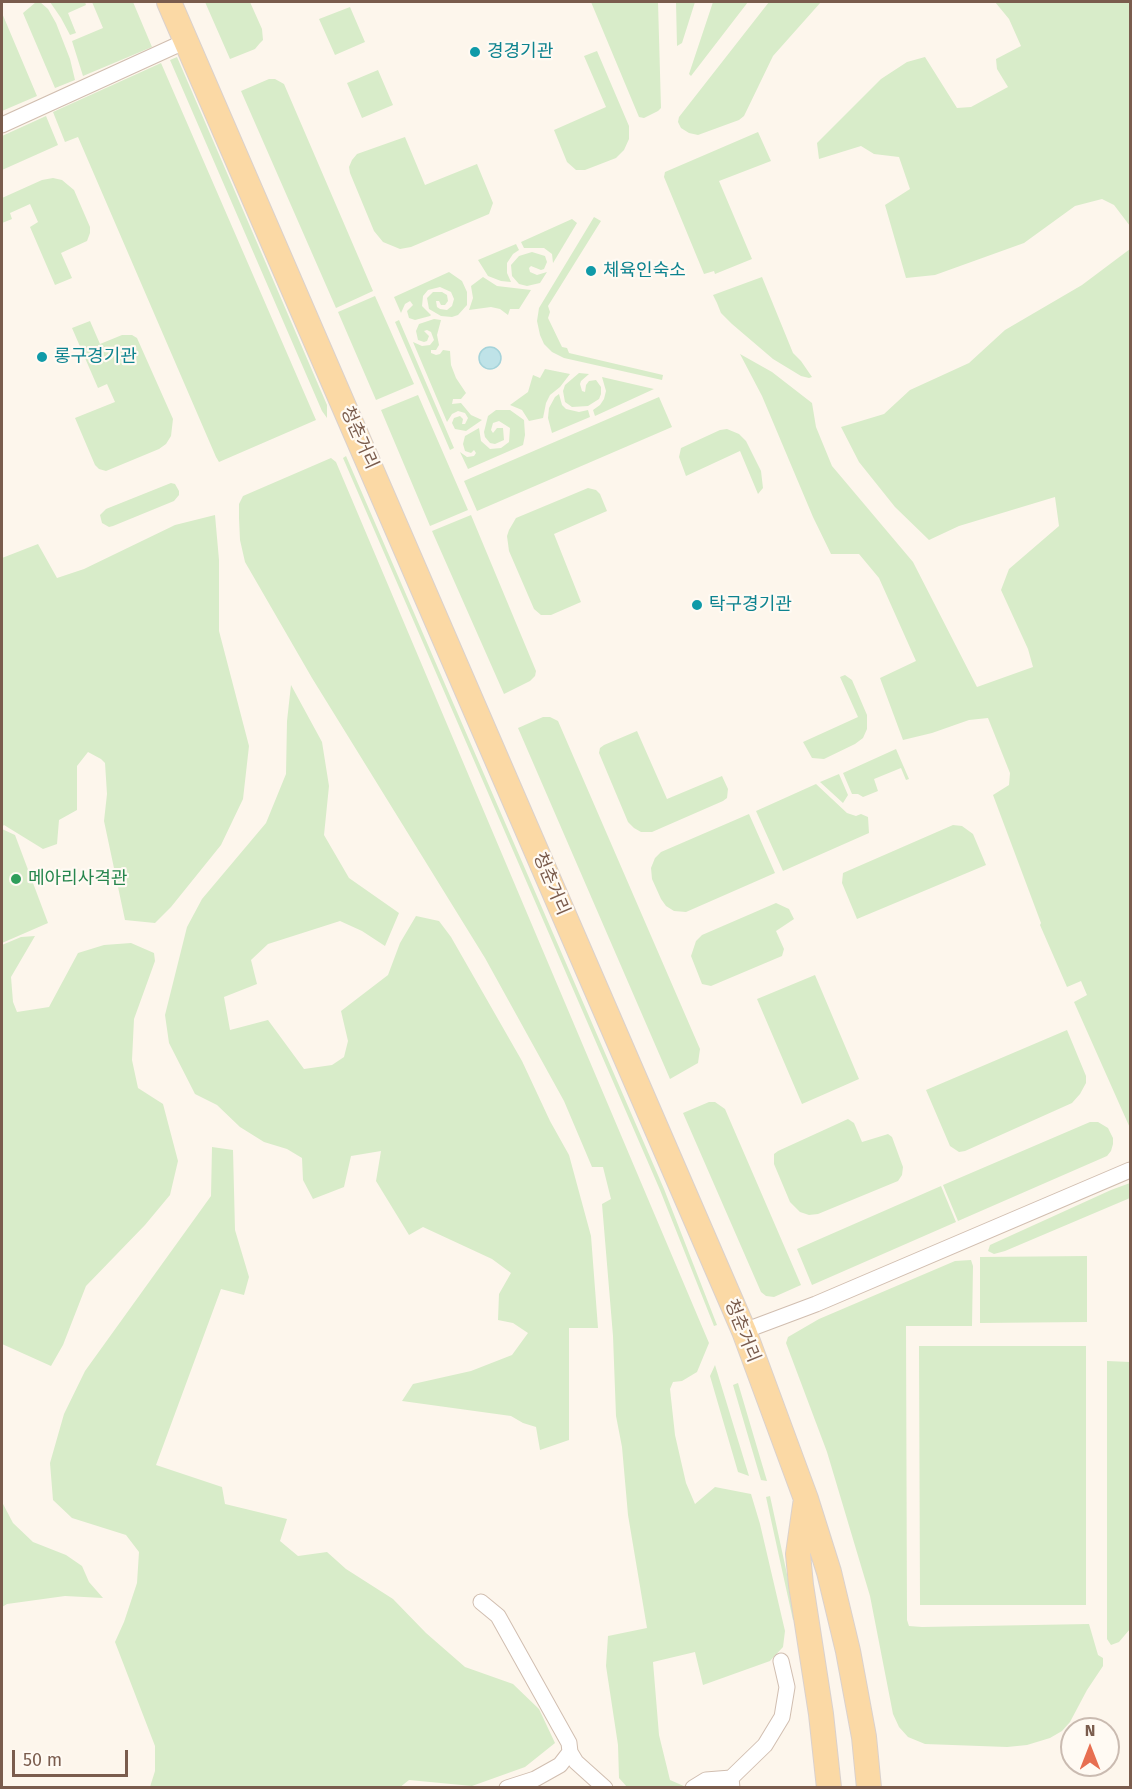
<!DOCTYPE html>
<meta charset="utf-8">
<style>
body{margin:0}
#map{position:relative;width:1132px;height:1789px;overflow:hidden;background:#fdf6ec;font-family:"Fira Sans",sans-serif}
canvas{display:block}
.frame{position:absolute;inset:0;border:3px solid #7a5c4d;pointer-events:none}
.north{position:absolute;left:1060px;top:1717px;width:60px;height:60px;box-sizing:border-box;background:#fffaf3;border:2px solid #cabbb1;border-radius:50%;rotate:0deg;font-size:16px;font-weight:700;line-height:24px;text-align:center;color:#7a5c4d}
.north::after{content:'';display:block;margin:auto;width:21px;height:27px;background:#e76f51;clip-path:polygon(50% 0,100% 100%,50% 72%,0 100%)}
.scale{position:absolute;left:12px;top:1750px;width:116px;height:27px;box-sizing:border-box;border:3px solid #7a5c4d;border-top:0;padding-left:8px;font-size:18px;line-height:21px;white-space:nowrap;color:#7a5c4d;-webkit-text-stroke:4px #fffaf3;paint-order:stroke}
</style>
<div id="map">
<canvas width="1132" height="1789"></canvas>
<div class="frame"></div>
<div class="north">N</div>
<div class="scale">50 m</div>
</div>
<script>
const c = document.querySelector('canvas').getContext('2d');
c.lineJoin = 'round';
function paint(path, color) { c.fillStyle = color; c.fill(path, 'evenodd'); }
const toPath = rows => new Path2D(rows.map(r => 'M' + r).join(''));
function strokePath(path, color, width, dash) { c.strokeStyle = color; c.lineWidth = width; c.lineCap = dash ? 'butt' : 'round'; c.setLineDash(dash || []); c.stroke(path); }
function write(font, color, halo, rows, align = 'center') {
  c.font = font + ' "Fira Sans","Noto Sans KR",sans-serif'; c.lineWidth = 4.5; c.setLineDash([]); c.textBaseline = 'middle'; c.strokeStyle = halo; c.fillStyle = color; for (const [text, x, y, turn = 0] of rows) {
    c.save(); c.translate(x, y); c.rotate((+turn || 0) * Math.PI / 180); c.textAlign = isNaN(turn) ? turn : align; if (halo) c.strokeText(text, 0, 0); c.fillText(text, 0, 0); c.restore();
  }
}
paint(toPath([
 [36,2,40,2,48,9,56,23,70,59,75,80,55,88,23,13],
 [50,2,85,2,86,5,68,13,76,33,70,35,61,18],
 [92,2,133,2,152,47,83,76,72,41,103,28],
 [205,2,250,2,262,29,263,40,260,43,255,49,230,59],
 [591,2,658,2,661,108,658,111,644,118,639,117],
 [676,2,695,2,682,43,677,46],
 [713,2,748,2,691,76,689,74],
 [769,2,821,2,773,56,744,116,739,120,698,135,689,133,681,128,678,122,679,117],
 [995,2,1130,2,1130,226,1114,205,1102,199,1075,206,1024,243,935,275,906,278,885,205,910,189,899,157,874,154,861,146,819,159,817,143,881,79,907,62,925,57,957,108,971,107,1008,87,997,69,996,59,1021,46,1009,19],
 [350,7,365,42,335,55,319,19],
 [2,13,37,96,2,111],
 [597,51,629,126,629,139,624,150,616,158,585,170,576,170,567,162,554,130,606,107,584,56],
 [177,57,327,405,327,418,322,411,170,60],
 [161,63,316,420,219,462,216,457,78,137,65,142,53,112],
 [378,70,393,105,362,118,347,83],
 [269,79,275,79,284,84,373,291,336,308,241,91],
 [46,116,58,145,2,170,2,136],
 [758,132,771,161,719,181,752,259,715,274,714,271,704,274,664,177,665,172],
 [405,137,425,185,477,164,493,203,489,214,411,247,400,249,383,242,374,231,350,173,349,167,352,160,357,154],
 [53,178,62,180,74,190,90,227,90,233,87,241,61,253,72,278,55,285,30,227,38,222,30,204,10,213,12,219,2,223,2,198,42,180],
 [594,217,601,221,548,306,550,312,548,318,562,347,567,348,569,353,663,375,662,380,564,358,552,352,544,344,540,335,537,321,539,308],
 [572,219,577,223,553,263,552,254,544,248,524,248,521,242],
 [516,244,519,250,513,254,507,263,507,273,511,282,501,281,488,276,478,260],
 [1130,249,1130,1128,1074,1002,1087,995,1081,981,1067,987,1040,925,1041,923,993,795,1009,785,1010,773,988,718,969,720,932,733,903,740,880,678,916,661,879,578,859,554,831,554,813,517,762,396,740,354,772,372,812,403,816,427,832,466,913,562,977,687,1033,667,1028,649,1001,590,1009,569,1059,526,1055,497,959,526,929,540,895,507,859,462,841,427,884,414,910,390,969,363,1005,330,1082,285],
 [532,252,545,256,547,262,544,269,541,270,531,266,529,268,530,272,537,275,547,272,540,283,527,286,519,284,512,276,511,265,519,256],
 [449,272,462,281,467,292,467,305,458,315,452,317,441,316,429,309,427,298,433,292,442,292,447,295,448,301,445,305,441,305,439,301,436,301,437,307,440,309,447,310,452,306,454,299,451,292,440,287,428,290,423,296,422,306,431,315,430,316,415,320,409,318,407,311,413,305,410,301,405,304,401,313,394,297],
 [483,277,497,286,531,290,519,309,510,309,508,315,500,309,491,307,469,310,473,298,471,286],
 [762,277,793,353,801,361,812,377,809,378,801,376,773,359,732,324,721,313,717,303,713,295],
 [375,296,414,384,376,400,338,312],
 [434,319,441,320,437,335,439,345,436,350,431,350,431,353,436,355,440,354,443,350,450,351,451,365,456,378,466,393,461,399,453,399,452,404,461,403,471,415,482,420,466,431,455,429,452,423,454,418,460,416,463,419,462,424,465,424,468,418,465,413,458,411,452,414,447,422,413,342,422,346,430,345,434,340,431,332,427,330,424,331,429,336,427,341,424,342,418,340,416,331,419,324],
 [399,320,454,448,450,450,395,322],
 [90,321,100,344,122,335,132,335,137,338,173,419,171,436,166,444,159,449,106,471,99,469,95,465,75,418,115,402,107,384,98,388,72,328],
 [545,369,570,374,560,387,550,395,546,403,543,418,529,421,522,410,510,405,528,392,533,375,540,378],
 [579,373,589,374,581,381,580,384,582,391,585,392,586,385,589,381,596,380,601,387,601,394,599,399,588,406,572,407,565,402,563,391,565,385],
 [602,377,654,389,595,416,593,410,600,405,604,399,606,391],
 [559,394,562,405,566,409,579,412,588,410,590,417,552,433,548,418,549,408,555,397],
 [418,395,468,510,430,526,381,410],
 [659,397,672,427,477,511,464,481],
 [496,410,510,410,524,420,525,435,523,445,468,469,460,452,467,457,474,456,476,453,474,450,471,453,465,451,463,444,465,436,479,428,481,441,490,449,501,448,509,442,510,428,499,421,493,423,491,430,493,433,497,428,503,428,504,440,495,444,490,443,485,437,484,432,488,416],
 [727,429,739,434,746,441,761,471,763,488,758,494,740,451,686,476,679,457,681,448,720,430],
 [346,456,664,1189,717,1325,714,1326,660,1190,343,458],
 [331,458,336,462,709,1343,697,1372,682,1381,673,1382,670,1389,675,1435,686,1483,695,1504,715,1487,751,1494,760,1524,785,1631,783,1647,770,1661,703,1685,695,1652,653,1662,659,1735,670,1780,686,1787,627,1787,619,1778,618,1745,606,1666,608,1636,647,1628,628,1515,622,1447,616,1416,613,1336,602,1204,611,1199,603,1167,592,1167,564,1101,485,958,312,678,245,562,240,540,239,518,239,504,243,496],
 [171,483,175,484,179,491,179,495,174,501,113,526,109,527,102,523,100,515,106,509],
 [588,488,596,490,600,494,607,511,554,534,581,602,551,615,541,615,534,609,509,551,507,536,509,530,516,518],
 [215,515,219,560,219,631,249,746,243,799,221,845,171,907,155,923,125,920,104,821,107,794,105,763,101,759,88,752,77,766,77,810,59,820,57,844,43,849,4,825,2,827,2,558,38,544,57,578,84,569,175,525],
 [471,515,536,671,535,676,530,681,504,694,432,531],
 [845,675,852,680,867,715,867,729,863,738,855,744,824,759,812,758,803,742,858,717,840,677],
 [291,685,322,742,329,786,324,835,349,878,399,913,385,946,362,931,340,921,268,944,251,960,257,984,224,997,230,1030,268,1020,304,1069,332,1065,344,1057,348,1041,341,1011,388,975,400,943,416,916,439,921,451,937,522,1061,550,1121,569,1155,591,1236,598,1328,569,1328,569,1440,540,1450,536,1427,523,1423,511,1416,402,1401,413,1384,471,1371,512,1355,528,1333,513,1323,498,1320,499,1294,511,1273,492,1259,423,1227,409,1235,376,1181,381,1151,351,1156,344,1187,313,1199,303,1180,302,1158,287,1149,264,1142,240,1127,217,1105,195,1094,169,1043,165,1015,187,927,202,899,266,823,286,774,287,721],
 [543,717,550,717,558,721,700,1049,698,1063,670,1079,518,728],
 [637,731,667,799,722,776,728,789,727,798,723,801,652,832,641,832,634,828,628,822,599,753,600,748,604,745],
 [896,749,909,779,906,780,901,768,874,779,878,791,863,797,858,794,852,794,843,773],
 [839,774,848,795,843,803,820,782],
 [816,784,847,813,856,816,861,814,868,817,869,833,783,871,756,811],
 [749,814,775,873,686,912,674,911,666,906,661,899,652,879,651,868,655,858,661,852],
 [953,825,962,826,973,834,986,865,857,919,842,883,843,873],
 [2,829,15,835,48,923,2,943],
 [776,903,789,909,794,919,776,931,784,949,782,956,711,986,702,984,691,956,696,941,702,935],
 [35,936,11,977,13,1002,17,1012,49,1007,78,953,104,945,131,943,154,953,155,961,134,1019,132,1060,138,1088,163,1104,178,1161,170,1195,145,1225,86,1286,63,1345,51,1366,2,1344,2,945,21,937],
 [815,975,859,1079,802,1104,757,999],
 [1067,1030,1086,1076,1086,1083,1080,1094,1072,1103,965,1151,959,1152,950,1146,926,1090],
 [709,1102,715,1102,725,1109,801,1285,774,1297,766,1296,761,1292,683,1113],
 [848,1119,854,1123,862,1142,885,1135,888,1134,892,1137,903,1167,902,1175,898,1181,818,1214,809,1215,800,1212,790,1202,774,1164,774,1154,778,1151],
 [1090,1122,1098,1122,1108,1128,1113,1138,1113,1144,1111,1151,1107,1156,958,1221,943,1185],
 [212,1147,233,1150,235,1230,249,1277,244,1295,221,1289,156,1465,222,1487,225,1504,287,1519,280,1541,298,1556,327,1552,346,1569,393,1599,426,1633,465,1667,513,1684,539,1709,555,1743,525,1767,472,1786,409,1780,399,1788,150,1787,155,1771,155,1746,115,1642,124,1622,137,1583,139,1552,126,1535,72,1518,53,1500,50,1463,64,1414,85,1371,211,1196],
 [1130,1183,1130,1198,1005,1251,994,1254,988,1251,990,1245,1111,1190],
 [941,1186,956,1222,812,1285,797,1249],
 [1087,1256,1087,1322,980,1323,980,1257],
 [971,1260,973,1266,972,1326,906,1326,907,1620,909,1626,922,1627,1089,1624,1098,1655,1103,1658,1103,1666,1087,1690,1070,1722,1062,1731,1050,1738,1027,1745,1007,1747,925,1744,908,1737,899,1727,893,1714,870,1596,827,1452,786,1343,788,1337,819,1319,955,1261],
 [919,1346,1086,1346,1086,1605,920,1605],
 [1107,1361,1130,1362,1130,1629,1119,1642,1111,1645,1107,1639],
 [715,1365,749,1476,738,1472,710,1376],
 [738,1383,767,1481,761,1480,733,1385],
 [770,1496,797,1620,793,1620,766,1497],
 [2,1502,13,1523,33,1542,66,1555,82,1566,89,1582,103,1598,65,1596,7,1604,2,1607]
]), '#d8ecc9');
const water = toPath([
 '479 358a11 11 0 1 1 22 0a11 11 0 1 1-22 0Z'
]);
paint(water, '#bfe3e8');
strokePath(water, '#a5d3da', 1.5);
const street = toPath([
 [2,125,186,41],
 [744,1331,816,1304,1130,1170],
 [481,1602,498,1616,569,1743,570,1752,560,1765,535,1779,507,1788],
 [570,1752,576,1762,605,1788],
 [693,1788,706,1780,731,1778],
 [732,1788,731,1778,765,1745,782,1717,787,1687,781,1661]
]);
const primary = toPath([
 [169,2,744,1331,806,1499,829,1572,848,1651,864,1737,869,1788],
 [805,1505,798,1554,801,1585,821,1714,829,1788]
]);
strokePath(street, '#d1beb0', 17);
strokePath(primary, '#dad1cd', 26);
strokePath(street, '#fff', 15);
strokePath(primary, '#fbd9a5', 24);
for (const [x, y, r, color] of [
 [475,52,6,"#0f9aa8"],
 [591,271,6,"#0f9aa8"],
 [42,357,6,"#0f9aa8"],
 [697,605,6,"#0f9aa8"],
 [16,879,6,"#2e9e5b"]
]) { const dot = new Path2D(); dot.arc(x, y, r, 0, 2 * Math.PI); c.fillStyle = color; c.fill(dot); strokePath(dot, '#fffaf3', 2); }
write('18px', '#0d838f', '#fffaf3', [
 ["경경기관",487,52],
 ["체육인숙소",603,271],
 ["롱구경기관",54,357],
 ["탁구경기관",709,605]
], 'left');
write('18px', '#7a5c4d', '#fffaf3', [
 ["청춘거리",359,438,66],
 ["청춘거리",551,884,67],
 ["청춘거리",742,1331,68]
]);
write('18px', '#27864d', '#fffaf3', [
 ["메아리사격관",28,879]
], 'left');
</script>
